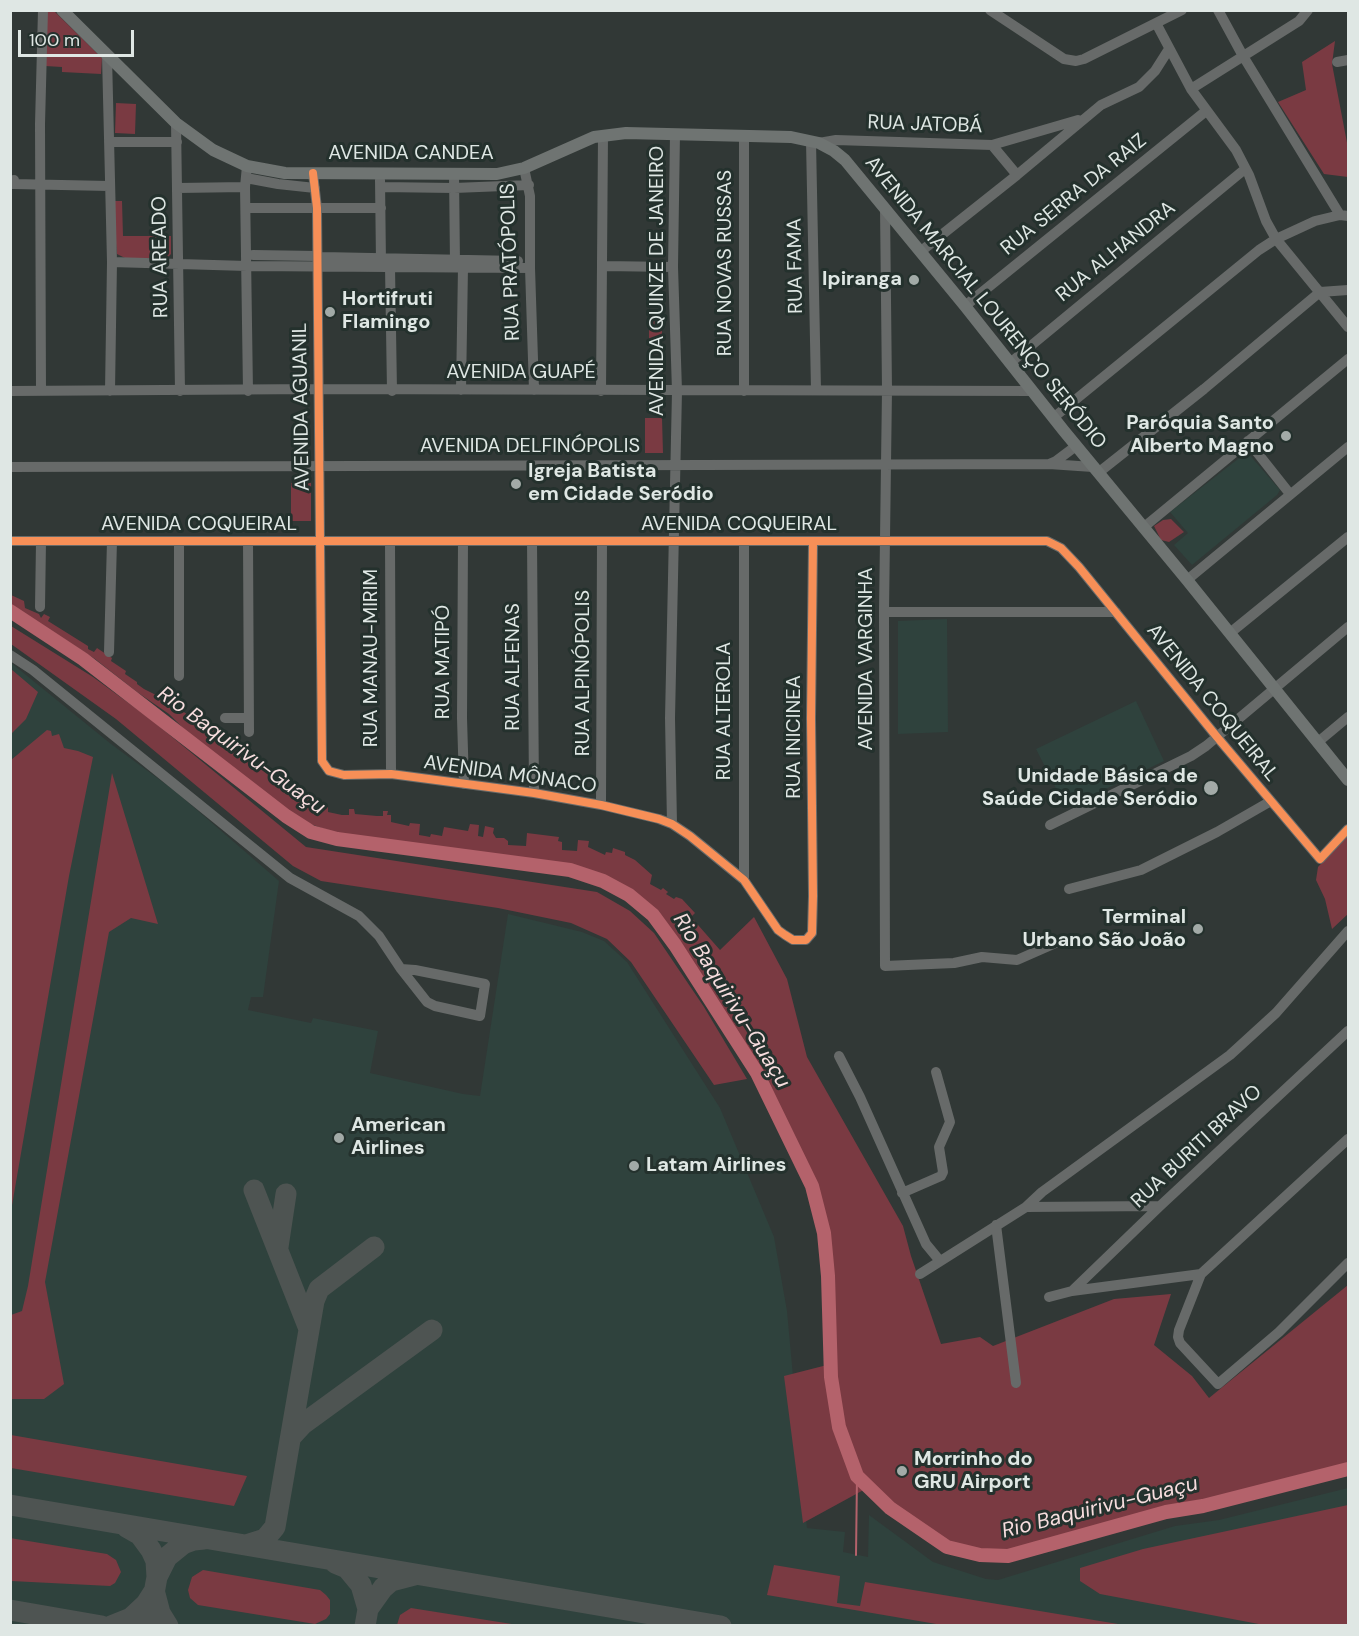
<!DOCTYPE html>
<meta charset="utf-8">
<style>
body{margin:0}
#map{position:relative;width:1359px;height:1636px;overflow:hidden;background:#313836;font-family:"DM Sans",sans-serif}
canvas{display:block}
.frame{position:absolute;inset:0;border:12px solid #dfe7e4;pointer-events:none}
.scale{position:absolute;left:18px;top:30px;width:116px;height:27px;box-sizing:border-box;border:3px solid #dfe7e4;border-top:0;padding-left:8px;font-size:18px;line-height:21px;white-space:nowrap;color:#dfe7e4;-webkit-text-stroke:4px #24312d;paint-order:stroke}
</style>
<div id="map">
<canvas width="1359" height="1636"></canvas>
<div class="frame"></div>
<div class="scale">100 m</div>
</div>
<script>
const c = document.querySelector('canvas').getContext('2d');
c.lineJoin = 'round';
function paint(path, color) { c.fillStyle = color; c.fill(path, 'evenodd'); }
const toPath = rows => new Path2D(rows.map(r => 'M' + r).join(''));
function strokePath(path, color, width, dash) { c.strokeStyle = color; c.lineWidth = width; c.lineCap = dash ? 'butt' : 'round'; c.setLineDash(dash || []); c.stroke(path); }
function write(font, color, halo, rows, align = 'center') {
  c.font = font + ' "DM Sans",sans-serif'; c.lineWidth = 6; c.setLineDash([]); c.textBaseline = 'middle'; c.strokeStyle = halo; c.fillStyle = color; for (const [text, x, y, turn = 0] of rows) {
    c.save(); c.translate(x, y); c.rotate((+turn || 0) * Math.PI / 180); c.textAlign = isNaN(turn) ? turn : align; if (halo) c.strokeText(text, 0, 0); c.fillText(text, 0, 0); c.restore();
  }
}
paint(toPath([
 [1247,452,1280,490,1277,495,1192,565,1174,545,1188,533,1170,512],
 [947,619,948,732,898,734,898,621],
 [10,662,111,744,175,791,279,881,263,997,251,997,248,1010,311,1023,313,1018,378,1031,370,1073,463,1094,480,1096,508,914,582,932,604,941,627,962,720,1108,774,1237,787,1311,807,1528,845,1532,843,1552,868,1557,869,1515,933,1562,986,1579,998,1580,1175,1526,1219,1520,1348,1488,1348,1625,11,1625],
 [1136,701,1164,761,1066,808,1036,749]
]), '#2f423d');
paint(toPath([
 [44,11,54,11,102,58,101,74,62,72,62,67,45,66],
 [1335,41,1332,64,1348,148,1348,177,1324,174,1278,102,1306,90,1302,62],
 [116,103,136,104,135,134,115,133],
 [112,201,122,201,123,236,171,236,171,254,167,258,125,258,117,254],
 [649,316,662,316,662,344,649,344],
 [645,418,662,418,663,453,645,453],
 [291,483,311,483,311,521,291,521],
 [1171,519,1184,532,1169,542,1161,540,1154,526,1163,520],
 [11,595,24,601,25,608,39,614,41,618,44,614,50,617,48,621,88,646,88,649,94,652,97,648,112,658,111,661,126,671,125,674,137,682,137,684,144,689,156,695,161,689,169,694,167,702,187,714,189,719,195,722,195,725,204,729,207,725,210,725,218,730,216,733,236,746,236,747,317,802,312,810,320,813,323,806,328,807,328,812,342,815,349,815,349,809,354,809,355,814,377,816,383,816,383,811,388,811,387,815,391,815,391,822,409,826,410,823,420,824,419,835,425,836,430,837,431,834,442,836,444,827,468,831,470,824,479,825,478,836,483,837,485,826,494,828,493,833,496,838,504,838,508,841,508,845,526,846,527,833,559,837,558,841,562,842,562,850,577,851,578,840,589,841,588,847,605,855,606,852,612,853,613,848,625,852,625,855,635,860,652,875,650,884,661,890,663,888,668,892,666,894,674,899,676,897,682,899,695,913,691,917,720,950,754,917,787,979,807,1057,903,1226,911,1256,941,1344,980,1337,993,1346,1114,1299,1171,1294,1154,1345,1192,1376,1209,1398,1348,1285,1348,1469,1209,1505,1166,1512,1008,1556,968,1552,940,1542,890,1508,869,1487,803,1523,784,1376,831,1364,824,1233,796,1140,739,1046,668,935,671,932,654,908,630,891,571,866,414,843,378,842,342,835,293,818,248,784,187,732,169,714,137,692,95,659,11,605],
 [11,626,93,677,149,718,306,847,597,892,630,911,654,933,704,1007,747,1079,714,1085,631,962,607,939,571,923,498,908,321,881,293,866,116,719,11,644],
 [11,669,38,692,26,719,11,734],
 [47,730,51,731,52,736,59,734,64,748,78,751,93,757,69,876,11,1211,11,760],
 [112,773,158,924,131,918,109,932,45,1282,64,1384,44,1399,11,1399,11,1315,22,1311,28,1286],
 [1348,835,1348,914,1332,929,1325,899,1316,880,1318,867],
 [10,1435,11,1435,247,1476,234,1506,11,1468],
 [1348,1505,1348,1625,1264,1625,1100,1594,1080,1581,1080,1568,1143,1549],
 [10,1538,107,1554,116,1560,121,1572,115,1583,110,1586,11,1581],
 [774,1565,840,1576,837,1603,860,1606,865,1582,1124,1625,942,1625,767,1595],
 [203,1570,320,1590,326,1595,330,1600,330,1614,326,1619,315,1624,198,1605,190,1598,188,1590,192,1577],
 [411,1608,518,1625,397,1625,400,1615]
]), '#7a3a42');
strokePath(toPath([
 [856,1555,857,1476]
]), '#b4626b', 2);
strokePath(toPath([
 [10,611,83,659,286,816,311,832,337,839,570,870,603,881,629,895,653,915,675,945,757,1073,812,1186,824,1233,828,1276,831,1377,839,1427,857,1476,890,1508,947,1547,980,1555,1008,1556,1166,1512,1203,1506,1348,1469]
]), '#b4626b', 14);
strokePath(toPath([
 [254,1190,309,1329],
 [278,1247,286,1194],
 [291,1437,303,1424,432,1330],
 [10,1505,721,1626],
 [126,1527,140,1535,151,1550,156,1561,157,1577],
 [246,1545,265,1539,275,1527,314,1301,319,1289,374,1247],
 [335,1563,347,1568,361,1585,368,1609],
 [155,1594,160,1613,168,1626],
 [10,1610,102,1626],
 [111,1626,131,1618,146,1604,153,1593],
 [148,1626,157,1577,167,1557,183,1544,194,1540,204,1539],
 [365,1626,368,1609,383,1588,391,1581,414,1575]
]), '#4e5452', 21);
strokePath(toPath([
 [990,10,1064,59,1076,61,1084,59,1182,10],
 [1218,10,1243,56,1340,215],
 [1156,23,1191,89,1236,150,1249,175,1266,221,1276,239,1348,327],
 [107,56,112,262,110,391],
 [1337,62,1348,60],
 [1191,89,1299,21,1308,10],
 [176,123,180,391],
 [744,135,744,391],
 [811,141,816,390],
 [109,142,177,142],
 [819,143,836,140,992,145,1017,175],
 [992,145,1078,120],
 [247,166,245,187,248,391],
 [524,168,530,196,530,268,534,390],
 [313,173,317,208,322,761,329,771,344,775,391,774,534,793,601,805,659,819,672,824,690,836,744,880,778,930,785,935,793,940,806,940,812,933,813,896,811,718,813,542],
 [454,174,455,264],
 [246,178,278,184,315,188],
 [380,180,381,263],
 [10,184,14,184,14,180,14,184,109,186],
 [381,187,454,188,529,185],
 [178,188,245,187],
 [247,208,381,208],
 [885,208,887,390,884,612,885,966,954,963,982,957,1017,960,1058,942],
 [920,252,1017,175,1101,105,1139,87,1155,71,1169,49],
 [253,255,317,256],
 [322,257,518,261],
 [112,262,247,266,530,268],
 [603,266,673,267],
 [390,267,392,391],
 [965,306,1206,111],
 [1010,363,1245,169],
 [461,390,463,267],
 [10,391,319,389,1032,391],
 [41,391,40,124,43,10],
 [601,391,603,136],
 [1053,418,1259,250,1276,239,1315,221,1340,215,1348,216],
 [1248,441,1290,494],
 [1076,446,1056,461,1049,464,1093,467],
 [10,467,1049,464],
 [1098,473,1204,389,1320,292,1348,290],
 [1144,527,1348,359],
 [10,541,1047,541,1061,548,1079,567,1217,737,1320,859,1348,829],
 [179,541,179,676],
 [248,541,249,732],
 [390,541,391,774],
 [463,541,462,718,464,784],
 [532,541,534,793],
 [1187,580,1348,447],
 [40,607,41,542],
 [884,612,1116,612],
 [1230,633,1348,537],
 [109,652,112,541],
 [10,655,33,670,290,878,359,916,379,936,401,969,427,1002,435,1006,480,1016,485,984,415,970,401,969],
 [225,718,249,718],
 [1318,742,1348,717],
 [601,805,602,542],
 [672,824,670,718,677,391,673,267,675,134],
 [1050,825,1191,756,1206,746,1348,627],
 [744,880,744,542],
 [1069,889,1141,870,1217,832,1271,801],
 [839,1056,860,1097,926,1244,940,1261],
 [1348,1139,1201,1274,1179,1330,1178,1337,1180,1343,1218,1384,1279,1332,1348,1263],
 [902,1193,941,1176,943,1172,939,1147,950,1122,936,1072],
 [1026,1207,1160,1206],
 [996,1225,1016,1383],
 [920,1274,1026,1207,1042,1192,1230,1055,1276,1013,1348,931],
 [1072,1291,1160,1206,1348,1031],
 [1049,1297,1072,1291,1201,1274]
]), '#676a69', 10);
strokePath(toPath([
 [62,10,176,123,213,150,247,166,285,173,497,174,524,168,594,137,626,133,791,137,819,143,834,151,845,160,965,306,1064,431,1187,580,1348,780]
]), '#6f7472', 12);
strokePath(toPath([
 [313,173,317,208,322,761,329,771,344,775,391,774,534,793,601,805,659,819,672,824,690,836,744,880,778,930,785,935,793,940,806,940,812,933,813,896,811,718,813,542],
 [10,541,1047,541,1061,548,1079,567,1217,737,1320,859,1348,829]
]), '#f78f57', 8);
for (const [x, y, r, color] of [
 [914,280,6,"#a2aaa7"],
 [330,312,6,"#a2aaa7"],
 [1286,436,6,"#a2aaa7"],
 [516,484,6,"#a2aaa7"],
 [1211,788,8,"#a2aaa7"],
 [1198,929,6,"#a2aaa7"],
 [339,1138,6,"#a2aaa7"],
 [634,1166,6,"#a2aaa7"],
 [902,1471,6,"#a2aaa7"]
]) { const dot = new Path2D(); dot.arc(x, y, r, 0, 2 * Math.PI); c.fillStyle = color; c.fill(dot); strokePath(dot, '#24312d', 2); }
write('20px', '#dfe7e4', '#24312d', [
 ["RUA JATOBÁ",925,125,2],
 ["AVENIDA CANDEA",411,154],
 ["RUA SERRA DA RAIZ",1074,195,-39],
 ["RUA ALHANDRA",1116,252,-39],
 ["RUA AREADO",161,257,-91],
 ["RUA PRATÓPOLIS",511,262,-92],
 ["RUA NOVAS RUSSAS",726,263,-90],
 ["RUA FAMA",796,266,-91],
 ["AVENIDA QUINZE DE JANEIRO",658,281,-90],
 ["AVENIDA MARCIAL LOURENÇO SERÓDIO",985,303,51],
 ["AVENIDA GUAPÉ",521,373],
 ["AVENIDA AGUANIL",302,407,-91],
 ["AVENIDA DELFINÓPOLIS",530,447],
 ["AVENIDA COQUEIRAL",199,525],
 ["AVENIDA COQUEIRAL",739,525],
 ["RUA MANAU-MIRIM",372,658,-90],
 ["AVENIDA VARGINHA",867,659,-90],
 ["RUA MATIPÓ",444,662,-90],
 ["RUA ALFENAS",514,667,-90],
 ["RUA ALPINÓPOLIS",584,673,-90],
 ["AVENIDA COQUEIRAL",1212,703,51],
 ["RUA ALTEROLA",725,711,-90],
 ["RUA INICINEA",795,737,-90],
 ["AVENIDA MÔNACO",510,775,8],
 ["RUA BURITI BRAVO",1197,1147,-43]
]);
write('bold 20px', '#dfe7e4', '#24312d', [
 ["Ipiranga",902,280,"right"],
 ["Hortifruti",342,300],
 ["Flamingo",342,323],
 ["Paróquia Santo",1274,424,"right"],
 ["Alberto Magno",1274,447,"right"],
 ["Igreja Batista",528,472],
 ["em Cidade Seródio",528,495],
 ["Unidade Básica de",1198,777,"right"],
 ["Saúde Cidade Seródio",1198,800,"right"],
 ["Terminal",1186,918,"right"],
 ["Urbano São João",1186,941,"right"],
 ["American",351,1126],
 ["Airlines",351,1149],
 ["Latam Airlines",646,1166],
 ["Morrinho do",914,1460],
 ["GRU Airport",914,1483]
], 'left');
write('italic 21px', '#f7ddde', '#24312d', [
 ["Rio Baquirivu-Guaçu",241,751,36],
 ["Rio Baquirivu-Guaçu",731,1001,58],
 ["Rio Baquirivu-Guaçu",1100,1508,-14]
]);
</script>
